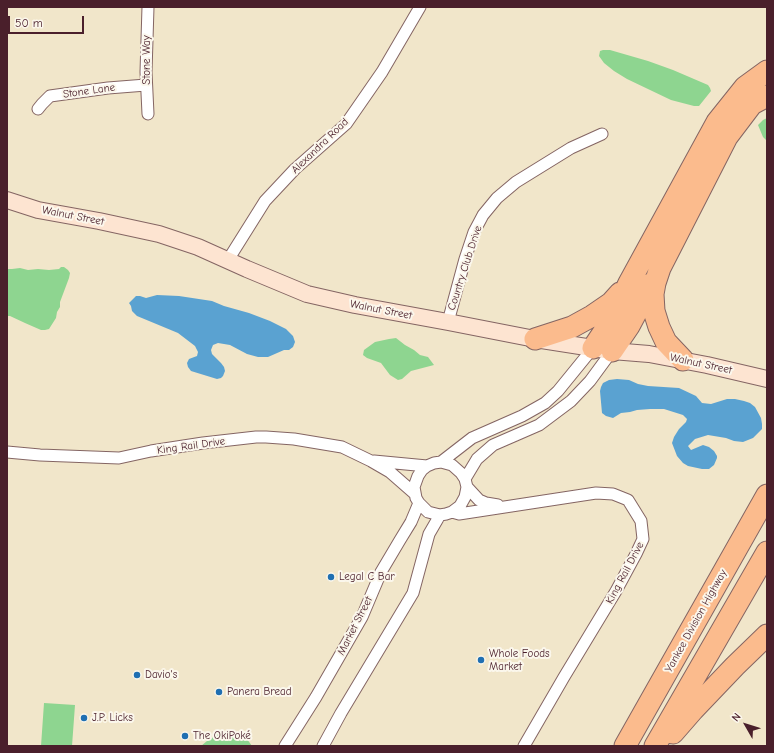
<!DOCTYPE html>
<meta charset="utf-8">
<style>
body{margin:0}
#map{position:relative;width:774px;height:753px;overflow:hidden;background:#f1e6ca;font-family:"Comic Neue",sans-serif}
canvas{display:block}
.frame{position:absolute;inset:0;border:8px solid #4a1f2b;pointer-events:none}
.north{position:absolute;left:726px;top:705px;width:40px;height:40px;-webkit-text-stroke:3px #fbf7ec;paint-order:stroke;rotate:309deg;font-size:11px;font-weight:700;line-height:16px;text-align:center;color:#4a1f2b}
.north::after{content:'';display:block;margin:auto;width:14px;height:18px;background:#4a1f2b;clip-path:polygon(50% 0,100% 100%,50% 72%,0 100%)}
.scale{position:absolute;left:8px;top:16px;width:76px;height:18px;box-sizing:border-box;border:2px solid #4a1f2b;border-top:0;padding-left:5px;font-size:12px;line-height:14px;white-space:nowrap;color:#4a1f2b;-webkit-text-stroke:3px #fbf7ec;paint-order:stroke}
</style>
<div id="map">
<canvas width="774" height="753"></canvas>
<div class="frame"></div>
<div class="north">N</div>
<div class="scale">50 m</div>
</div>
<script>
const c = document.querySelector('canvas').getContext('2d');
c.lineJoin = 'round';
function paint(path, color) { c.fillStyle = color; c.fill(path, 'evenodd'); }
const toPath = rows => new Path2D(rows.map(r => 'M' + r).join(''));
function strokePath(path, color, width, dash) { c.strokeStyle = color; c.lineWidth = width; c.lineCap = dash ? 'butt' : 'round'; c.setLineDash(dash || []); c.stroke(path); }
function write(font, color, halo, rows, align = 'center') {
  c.font = font + ' "Comic Neue",sans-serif'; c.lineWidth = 4; c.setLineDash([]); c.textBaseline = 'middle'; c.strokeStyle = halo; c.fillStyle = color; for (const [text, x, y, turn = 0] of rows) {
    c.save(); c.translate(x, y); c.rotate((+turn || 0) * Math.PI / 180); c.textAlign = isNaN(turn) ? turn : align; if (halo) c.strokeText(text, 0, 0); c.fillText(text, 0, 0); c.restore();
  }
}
paint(toPath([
 [603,50,610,50,648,61,673,70,708,85,710,88,711,91,699,106,694,106,671,100,627,79,614,71,604,63,599,56,600,51],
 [767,118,767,141,763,137,758,125,763,120],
 [61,267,64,267,68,270,70,273,69,278,60,302,60,307,57,312,56,318,49,329,45,330,41,330,25,323,10,316,7,316,7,269,12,269,20,268,28,270,38,269,49,270,59,269],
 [396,338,405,345,414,350,420,355,428,357,434,365,411,371,402,379,398,380,390,375,381,363,367,358,363,355,364,350,375,342,389,339],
 [44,703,75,705,72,746,41,746],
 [218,734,235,735,247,739,252,746,201,746,207,741]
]), '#8ed590');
paint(toPath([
 [157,295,179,296,212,301,224,306,249,313,270,321,286,329,293,336,295,342,293,347,289,350,284,350,268,357,258,357,247,354,230,345,218,343,213,345,211,350,212,354,221,363,224,367,225,371,223,376,221,378,217,379,191,371,188,367,187,363,189,359,197,356,198,352,195,346,178,333,137,316,132,311,131,306,129,303,136,296,140,296,146,298],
 [617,379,629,380,638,384,648,386,679,388,696,396,702,403,711,404,727,399,735,399,744,401,750,403,755,407,761,418,762,424,762,429,753,438,743,442,734,441,726,438,708,435,695,439,688,446,691,450,703,445,709,447,714,451,717,456,717,458,714,465,709,469,702,469,688,466,683,463,677,456,672,443,674,437,679,429,686,422,687,419,683,415,664,409,650,409,637,410,630,412,621,413,613,418,606,416,602,413,600,391,601,387,603,383,609,380]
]), '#5aa2d1');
const minor = toPath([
 [38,109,42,104,50,96,108,88,146,85],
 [148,114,146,72,148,7],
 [228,260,265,201,295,169,346,124,382,72,420,7],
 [448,322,465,259,474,232,483,215,497,198,516,182,571,148,602,134],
 [7,452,40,455,119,458,151,451,203,443,256,437,266,437,294,439,342,447,371,461,390,472,414,493],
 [374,461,427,466],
 [441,462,472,438,522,416,545,403,558,391,593,348],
 [465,479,461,473,452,465,441,462,434,463,427,466,422,470,418,476,414,487,416,498,419,503,428,512,440,515,446,514,452,512,460,506,465,497,467,487,465,479,477,459,493,445,539,425,571,401,590,381,612,351],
 [467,487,479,500,486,503,498,505],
 [452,512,459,514,596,493,613,494,628,500,641,521,643,539,636,554,616,591,564,677,524,746],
 [285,746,316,697,362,617,381,572,400,540,411,522,419,503],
 [323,746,341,713,413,593,429,534,440,515]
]);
const secondary = toPath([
 [7,200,38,210,99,221,159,234,198,247,247,269,307,294,355,305,448,322,535,339,612,351,649,354,707,365,767,379]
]);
const motorway = toPath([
 [535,339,572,327,592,316,611,303,620,293],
 [593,348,611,321,629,283,717,122,745,87,767,71],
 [612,351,629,326,652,283],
 [683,360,666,342,659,327,654,311,653,294,655,283,660,268,727,137,752,104,767,96],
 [673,733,693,710,735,666,767,635],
 [625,746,767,495],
 [655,746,767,552]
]);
strokePath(minor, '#846563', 13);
strokePath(secondary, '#846563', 18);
strokePath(motorway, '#846563', 23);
strokePath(minor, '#fff', 11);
strokePath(secondary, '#fde4d1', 16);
strokePath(motorway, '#fbbb8d', 21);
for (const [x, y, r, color] of [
 [331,577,4,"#1f6fb2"],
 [481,660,4,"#1f6fb2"],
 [137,675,4,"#1f6fb2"],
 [219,692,4,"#1f6fb2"],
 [84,718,4,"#1f6fb2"],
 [185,736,4,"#1f6fb2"]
]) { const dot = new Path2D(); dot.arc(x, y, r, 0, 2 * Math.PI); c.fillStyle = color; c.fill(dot); strokePath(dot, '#fbf7ec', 1.5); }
write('11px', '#4a1f2b', '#fbf7ec', [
 ["Stone Way",147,60,-90],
 ["Stone Lane",89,91,-8],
 ["Alexandra Road",320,146,-44],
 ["Walnut Street",73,216,11],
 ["Country Club Drive",465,268,-72],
 ["Walnut Street",381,310,11],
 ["Walnut Street",701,364,12],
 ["King Rail Drive",191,446,-8],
 ["King Rail Drive",625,573,-62],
 ["Yankee Division Highway",696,621,-61],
 ["Market Street",355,626,-63]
]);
write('11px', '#4a1f2b', '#fbf7ec', [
 ["Legal C Bar",339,577],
 ["Whole Foods",489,654],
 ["Market",489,667],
 ["Davio's",145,675],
 ["Panera Bread",227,692],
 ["J.P. Licks",92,718],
 ["The OkiPoké",193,736]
], 'left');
</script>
